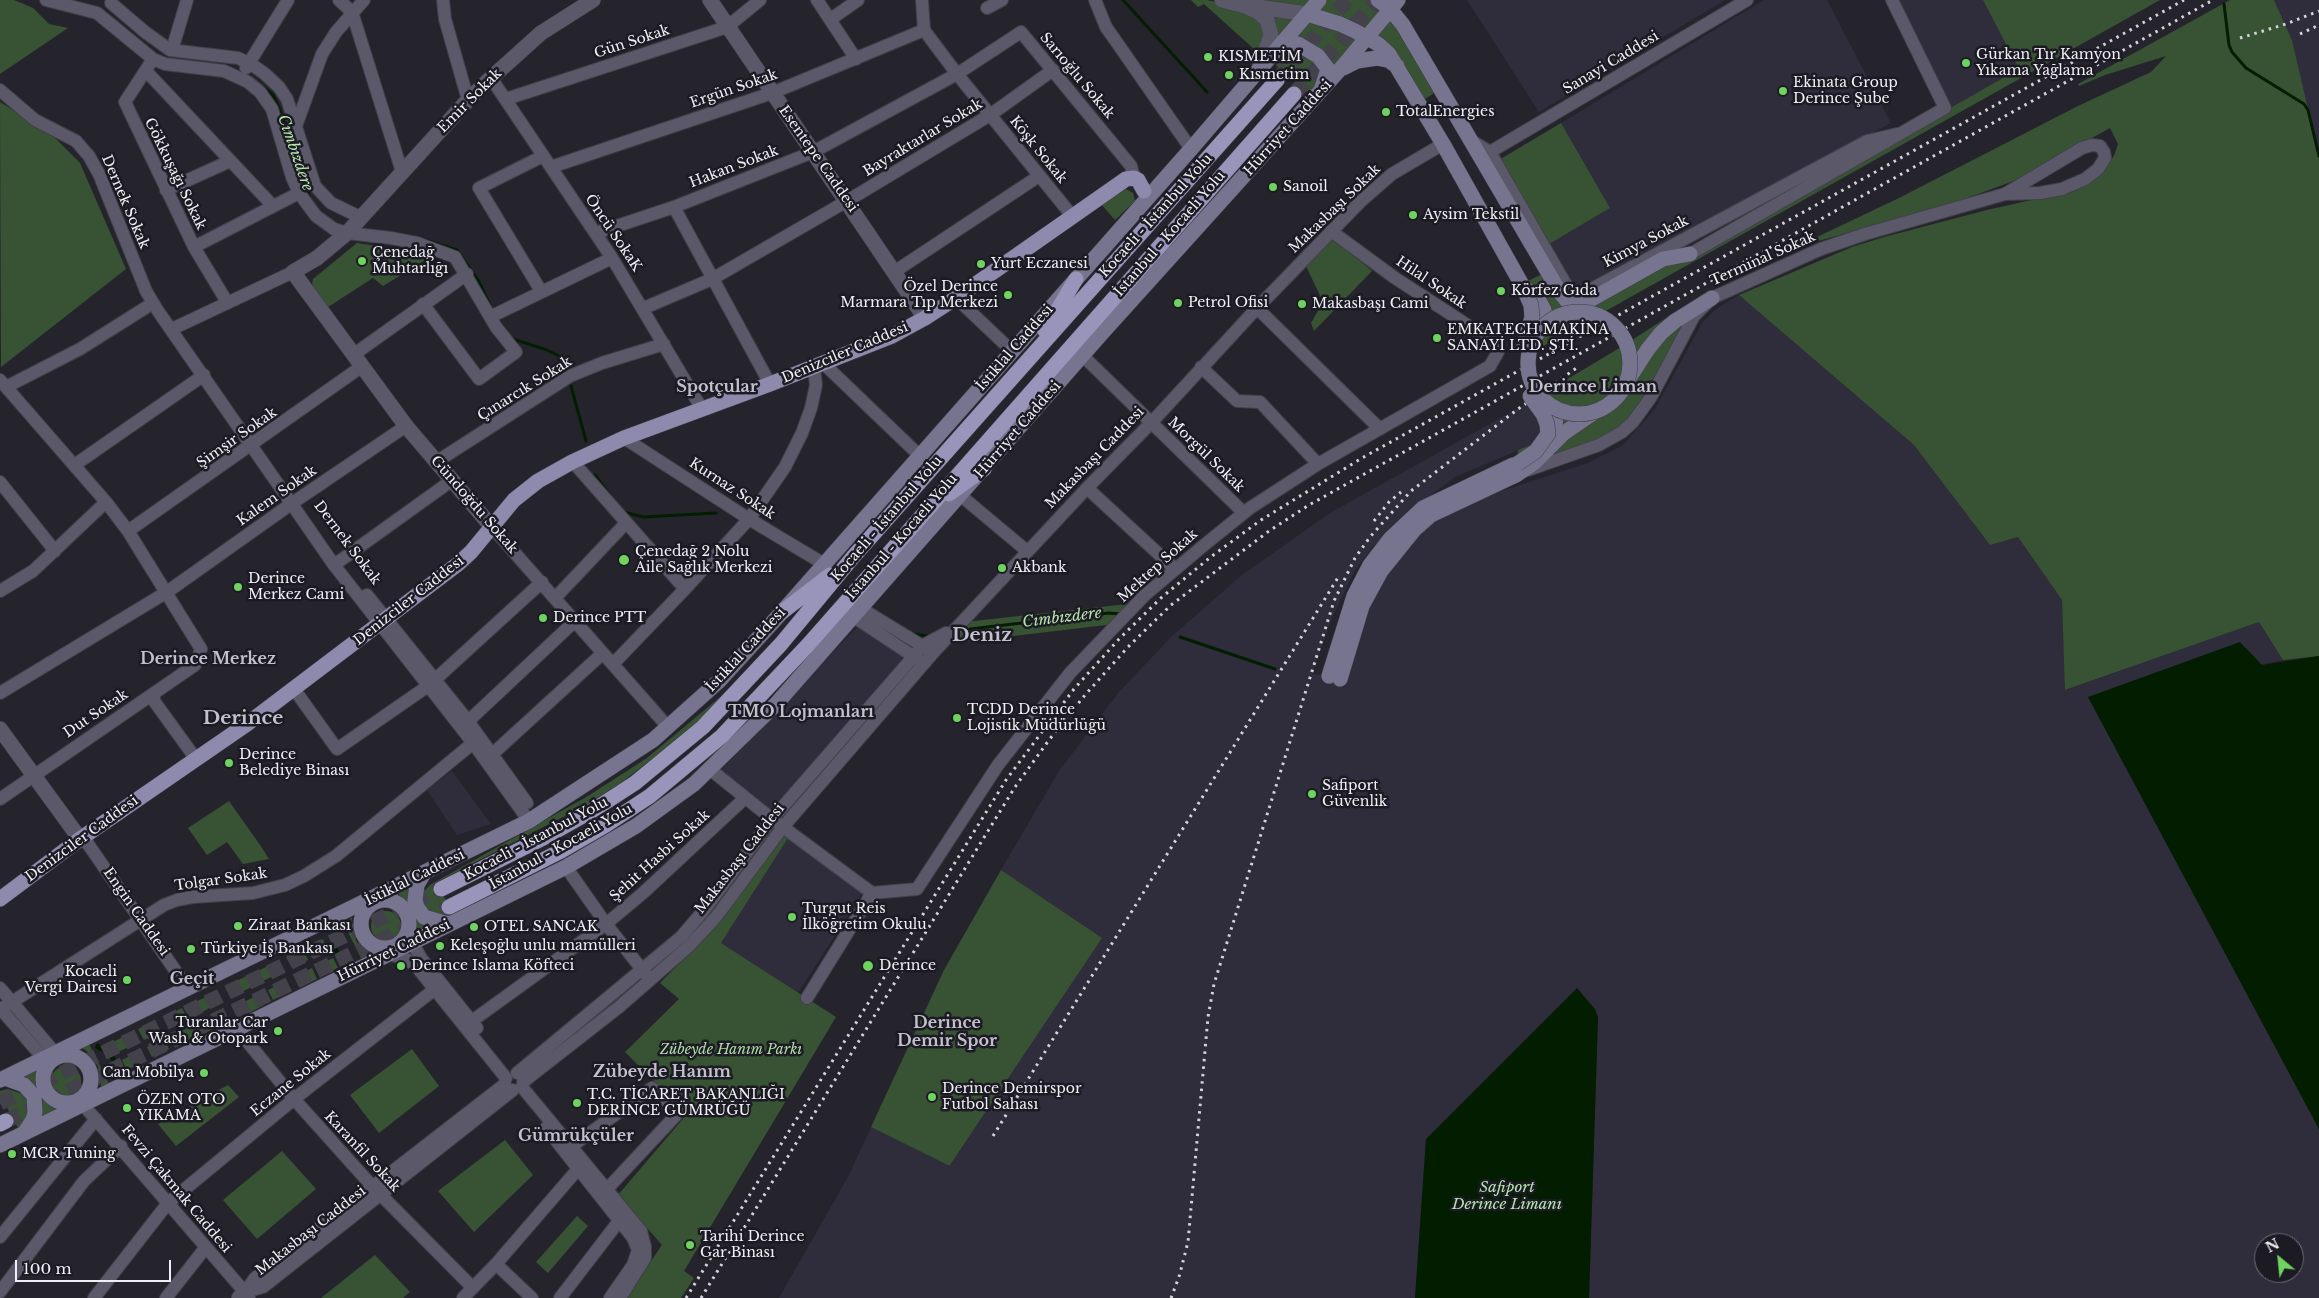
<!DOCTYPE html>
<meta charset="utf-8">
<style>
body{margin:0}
#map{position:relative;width:2319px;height:1298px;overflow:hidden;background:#25242d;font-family:"Libre Baskerville",serif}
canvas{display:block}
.north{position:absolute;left:2254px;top:1233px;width:50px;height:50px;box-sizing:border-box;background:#1c1a23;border:1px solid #716f77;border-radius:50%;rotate:332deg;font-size:14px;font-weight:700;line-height:20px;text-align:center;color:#f0eff5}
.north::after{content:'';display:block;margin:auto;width:18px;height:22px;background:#6fd35f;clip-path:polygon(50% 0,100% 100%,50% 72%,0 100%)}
.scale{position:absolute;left:15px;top:1260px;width:156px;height:22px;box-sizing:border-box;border:2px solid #f0eff5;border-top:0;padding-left:6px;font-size:15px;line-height:18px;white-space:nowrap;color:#f0eff5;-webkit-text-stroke:4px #1c1a23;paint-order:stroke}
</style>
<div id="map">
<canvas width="2319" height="1298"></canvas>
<div class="north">N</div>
<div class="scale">100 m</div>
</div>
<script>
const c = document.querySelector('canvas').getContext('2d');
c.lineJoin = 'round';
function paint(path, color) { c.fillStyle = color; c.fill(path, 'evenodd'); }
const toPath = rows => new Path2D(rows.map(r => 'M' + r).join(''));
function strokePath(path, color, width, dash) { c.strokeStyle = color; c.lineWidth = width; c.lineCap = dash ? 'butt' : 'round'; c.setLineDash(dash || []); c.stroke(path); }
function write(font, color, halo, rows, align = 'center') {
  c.font = font + ' "Libre Baskerville",serif'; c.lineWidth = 5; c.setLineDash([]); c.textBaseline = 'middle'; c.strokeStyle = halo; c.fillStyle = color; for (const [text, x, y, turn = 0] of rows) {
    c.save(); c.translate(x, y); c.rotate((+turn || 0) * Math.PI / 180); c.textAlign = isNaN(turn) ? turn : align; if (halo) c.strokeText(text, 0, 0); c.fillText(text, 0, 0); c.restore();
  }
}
paint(toPath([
 [1467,0,1725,0,1539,112],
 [1764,0,1827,0,1891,123,1576,289,1549,244,1610,208,1561,123],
 [1898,0,1983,0,2020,69,1952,107],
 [2274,0,2319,0,2319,156,2292,40],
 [1739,295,1914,445,1990,545,2018,537,2062,600,2066,690,2259,622,2283,660,2088,697,2319,1129,2319,1298,1589,1298,1598,1017,1426,1139,1415,1298,779,1298,849,1175,871,1127,950,1165,1101,939,1001,870,1059,771,1119,692,1172,636,1242,575,1330,513,1531,401,1545,428,1533,444,1455,477,1407,513,1373,546,1355,570,1332,618,1312,674,1325,675,1362,608,1414,530,1483,497,1585,464,1622,446,1655,409,1702,323,1716,309],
 [2264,1243,2294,1243,2294,1273,2264,1273],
 [859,625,908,656,770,815,718,773],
 [452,771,479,808,491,824,457,835,427,790],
 [788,838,863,892,798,993,721,943]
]), '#2f2d3c');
paint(toPath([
 [0,0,14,0,33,8,49,24,68,28,0,74],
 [1191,0,1207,0,1243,8,1266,26,1258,60,1253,56,1254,49,1204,4,1198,7],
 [1253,0,1313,0,1306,9],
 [1322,0,1373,0,1378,12,1369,27,1361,29,1321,13,1319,9],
 [1983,0,2160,0,1529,354,1534,338,1540,330,1528,281,1546,272,1583,305,1899,137,2019,69],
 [2230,0,2274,0,2292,40,2319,156,2319,656,2283,660,2259,622,2065,690,2062,600,2018,537,1990,545,1914,445,1739,295,1852,247,1884,237,1987,210,2067,192,2103,171,2114,156,2118,144,2110,128,2016,180,1943,207,1796,247,1899,198,2078,106,2151,72,2166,56,2105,75,2079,86,2078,84],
 [1388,15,1434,93,1425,99,1422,99,1371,35],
 [1267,16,1301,16,1268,53],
 [1309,17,1361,40,1332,74,1288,41],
 [1293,51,1302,52,1311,58,1321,70,1320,82,1309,94,1276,65,1287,53],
 [0,102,49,132,80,163,126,269,1,367],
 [1561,123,1610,208,1549,244,1499,160],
 [1126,189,1133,193,1135,201,1115,220,1100,203],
 [1333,238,1372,271,1314,331,1311,323,1323,302,1306,266],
 [357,243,409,251,429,258,383,286,373,278,328,307,312,285,313,279],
 [1709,290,1712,298,1622,432,1516,475,1518,450,1533,444,1544,434,1531,401,1626,344],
 [1136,603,1115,624,945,644,965,622],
 [738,682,694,727,622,782,588,804,437,882,453,915,444,919,433,917,422,901,423,892,430,885,588,796,647,758],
 [229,801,260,845,269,859,243,864,227,842,207,855,188,828],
 [784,837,788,838,721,943,836,1017,684,1271,694,1278,681,1298,626,1298,662,1245,618,1195,687,1114,625,1052,679,999,660,983,721,921,781,838],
 [1001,870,1102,938,950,1165,948,1165,871,1127,944,970],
 [410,888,430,926,416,933,414,913,407,902,398,894],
 '371 926a15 15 0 1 1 30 0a15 15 0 1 1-30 0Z',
 [352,918,351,928,353,935,360,947,371,955,362,960,343,922],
 [323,939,328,950,312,958,307,947],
 [303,949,308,960,292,968,286,957],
 [333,958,338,968,322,976,317,966],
 [274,963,279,973,263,981,258,971],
 [312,968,317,979,301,987,296,976],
 [249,975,254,986,237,994,232,983],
 [284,982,289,992,273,1000,268,990],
 [258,995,264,1005,247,1014,242,1003],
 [208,996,213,1006,197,1015,191,1004],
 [182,1008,187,1018,171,1027,166,1016],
 [217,1014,222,1025,205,1033,200,1022],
 [155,1021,160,1032,144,1040,138,1029],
 [190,1026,196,1036,179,1044,174,1034],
 [129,1034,135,1044,118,1052,113,1042],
 [164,1039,169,1049,152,1057,147,1047],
 [89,1044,109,1084,101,1088,100,1071,97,1064,88,1052,82,1048],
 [412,1049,439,1086,379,1133,350,1095],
 [138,1052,143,1062,127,1070,122,1060],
 '51 1081a15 15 0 1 1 30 0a15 15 0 1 1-30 0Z',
 [36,1070,37,1090,43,1100,57,1110,39,1119,19,1079],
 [228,1085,239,1097,176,1146,158,1124],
 [8,1089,23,1094,27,1101,30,1115,19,1130,0,1094,0,1091],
 [505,1140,533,1175,474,1232,438,1191],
 [282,1151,316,1189,257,1239,223,1200],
 [577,1216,588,1226,548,1273,536,1262],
 [375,1255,410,1292,403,1298,321,1298]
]), '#385334');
paint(toPath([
 [2240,642,2262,665,2319,656,2319,1129,2088,697],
 [334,929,338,931,336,943,338,950,349,961,347,965,334,952,332,937],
 [1577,988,1595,1009,1598,1017,1589,1298,1415,1298,1426,1139],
 [97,1043,112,1052,117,1061,117,1077,112,1078,113,1063,108,1055,95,1048]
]), '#031d01');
strokePath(toPath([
 [1123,0,1207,92],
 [2224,4,2229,45,2232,52,2246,68,2304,104,2308,110,2319,156],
 [263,87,273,95,279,108,310,199],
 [425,240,457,250,478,280,490,305],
 [513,339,547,350,563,358,566,369],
 [571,386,586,441],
 [595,475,611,497],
 [624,512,643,517,716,513],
 [970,629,1109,613,1121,614],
 [914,634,928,636],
 [1180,637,1275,669]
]), '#031d01', 3);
strokePath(toPath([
 [1277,80,1347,0],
 [1294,94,1377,0],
 [0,1103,441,889],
 [6,1121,449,907]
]), '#43424b', 15, [15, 8]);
const minor = toPath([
 [46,0,97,13,153,59,165,64,224,71,248,82,260,92,272,109,292,177,299,193,316,216,334,229,347,233,391,238,417,243,455,257,496,327,516,352,479,379,423,304],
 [339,0,352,12,402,172],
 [443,0,445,19,468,100],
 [817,0,856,59],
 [922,0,924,30,957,74,1073,217],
 [1095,0,1106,27,1191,149],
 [111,3,145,32,170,50,238,58,251,64,265,74,279,87,287,99,315,186,331,203,360,217],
 [987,8,1002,0],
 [831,19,858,0],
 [172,50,187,0],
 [153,59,125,102,194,247,227,302],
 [246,68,288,0],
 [146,71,273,206],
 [491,78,612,258,702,409],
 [0,90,35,120,76,141,89,156,99,174,146,291,158,311,334,565,473,743,529,821],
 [506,99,727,27,760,0],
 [296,126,322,54,336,32,364,0],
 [1472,141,1490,152,1565,283,1575,295,1582,294,1867,141,1897,134],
 [1490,152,1747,0],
 [551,167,772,93,924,30],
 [166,190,230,161],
 [674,207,770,384],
 [596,233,674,207,813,152,957,74,1021,32,1131,166,1134,178],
 [194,247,299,193],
 [1690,254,1945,108,1892,0],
 [894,272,1039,176],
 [541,291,479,188,543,156],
 [956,298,1012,351],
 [644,308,712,279,847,201,990,115,1053,70],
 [1257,308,1380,429],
 [490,317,612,258],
 [172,329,293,272],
 [353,355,467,274],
 [1083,356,1244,513],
 [824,364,920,456],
 [1201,367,1237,401,1260,402,1318,464],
 [0,380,106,502,128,531,201,649,195,665,0,799],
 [6,387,80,349,153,303],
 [624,438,749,519,824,564],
 [436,462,570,376,602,363,664,344],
 [573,462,685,589,613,664],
 [76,464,204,375],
 [1528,470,1599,445,1622,432,1633,422,1651,397,1694,316,1712,298,1821,249,1865,234,2005,194,2040,193,2062,189,2085,179,2098,169,2105,158,2104,152,2100,146,2092,145,2082,148,2005,194],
 [0,482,55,551],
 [1087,488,1175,569],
 [960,495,1027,551],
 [491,526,668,727],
 [128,531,361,367],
 [334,565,451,481],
 [685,589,749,519,785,467,802,433,811,408,816,385,814,368],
 [0,591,33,571,106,502],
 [367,595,468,721,527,803],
 [555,598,625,524],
 [862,609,929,650],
 [854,617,919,660],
 [294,689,337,749,428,686,542,582],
 [0,693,167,592,291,504,406,426],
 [154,693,154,701,196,759],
 [462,727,575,621],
 [487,759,603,653],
 [711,770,772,819,872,893,807,998],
 [80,839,88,844,188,989],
 [566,867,606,924,648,977],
 [872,893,917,889,998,765,1070,673,1145,595,1203,546,1250,508,1318,464,1490,366,1498,352,1495,343,1395,278,1331,231],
 [412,942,421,958,477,1028],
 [389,954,406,959,416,966,506,1078],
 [0,988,55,1053],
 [0,1008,44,1059],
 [1,1009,164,905,177,900,193,897,253,893,285,885,304,876,336,856,473,743],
 [472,1021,606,924,643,893,745,798],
 [237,1029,294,1099,372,1186,473,1288],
 [517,1073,681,937,705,909,772,819,914,656,922,646,946,633],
 [523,1082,619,1007,689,946,716,917,783,827,933,653,1087,488,1151,423,1257,308,1360,202,1392,174,1443,144],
 [522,1087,641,1231,645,1247,645,1258,620,1298],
 [79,1100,249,1297],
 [546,1128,633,1238,638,1250,633,1265,610,1298],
 [572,1146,652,1088,679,1112,607,1189],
 [0,1237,96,1119],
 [496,1264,532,1298],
 [0,1292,84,1181,121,1146],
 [245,1292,263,1287,513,1090],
 [245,1292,255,1278,505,1084],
 [94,1298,168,1203,294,1099,435,989],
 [166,1298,206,1247],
 [463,1298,496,1264,578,1169],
 [560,1298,619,1221]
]);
const tertiary = toPath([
 [710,0,925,318],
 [1222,0,1245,6,1258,12,1267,20,1271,35,1259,68],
 [1251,6,1307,14],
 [491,526,406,426,293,272,317,258,347,233,468,100,491,78,541,33,593,0],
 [0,729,80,839],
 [239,1298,245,1292]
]);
const secondary = toPath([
 [1378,0,1390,9,1403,25,1559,291,1567,301,1575,304,1583,304,1663,259,1690,254],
 [1307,14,1340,24,1355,31,1378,44,1389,54,1443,144,1522,285,1539,301,1544,310,1544,319,1540,330],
 [1276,50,1289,44,1298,44,1318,56,1328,69,1322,87],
 [1343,68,1357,61,1377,58,1388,60,1397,66],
 [1621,391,1648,349,1661,333,1675,321,1712,298],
 [1548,434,1555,425,1556,418,1550,405],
 [1329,676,1354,596,1370,565,1390,539,1423,508,1513,465],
 [1340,679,1362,606,1381,571,1414,530,1431,515,1516,475,1535,462,1564,433,1596,411],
 [424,873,417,885,415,900,417,907,424,917,448,924],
 '361 924a24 24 0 1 1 48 0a24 24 0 1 1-48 0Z',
 '43 1079a24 24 0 1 1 48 0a24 24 0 1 1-48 0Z',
 [5,1078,24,1085,34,1096,35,1112,33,1120,25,1132],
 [0,1080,529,821,653,740,719,681,782,612,1191,149,1319,0],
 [0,1145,566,867,636,826,694,784,777,703,1102,333,1343,66,1398,0]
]);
const primary = toPath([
 [0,899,80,839,247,724,458,564,471,552,514,500,538,481,572,462,624,438,770,384,892,336,925,318,956,298,1126,179,1134,178,1138,180,1144,191]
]);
const trunk = toPath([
 [1045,331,1076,279],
 [949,494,984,469],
 [782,612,830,575],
 [441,889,547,836,595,809,635,783,703,727,781,644,853,557,1277,80],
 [449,907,561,851,606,825,650,796,722,736,808,645,1294,94],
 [0,1124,6,1121]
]);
strokePath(minor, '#414049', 14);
strokePath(tertiary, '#414049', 16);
strokePath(secondary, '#414049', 16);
strokePath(primary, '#414049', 16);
strokePath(trunk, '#414049', 16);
strokePath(minor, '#5a5869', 12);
strokePath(tertiary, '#5a5869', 15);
strokePath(secondary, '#77748f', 15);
strokePath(primary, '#8e8aad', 15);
strokePath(trunk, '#9894ba', 15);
strokePath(toPath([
 [2300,34,2319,25],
 [2240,38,2286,24,2319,11],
 [1374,521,1389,502,1401,492],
 [993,1136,1339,576],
 [686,1298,1006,780,1074,689,1119,639,1162,597,1212,556,1261,520,1362,458,2184,0],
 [701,1298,1015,787,1049,740,1085,695,1128,647,1171,605,1269,531,1309,505,2213,0],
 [1171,1298,1179,1277,1188,1242,1208,1017,1214,984,1334,601,1355,558,1370,537,1411,491,1518,409,1578,367]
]), '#d4d3da', 3, [2.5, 5]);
const secondaryBridge = toPath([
 [1522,285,1531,305,1532,317,1524,345],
 '1528 363a51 51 0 1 1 102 0a51 51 0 1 1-102 0Z',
 [1517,464,1536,451,1548,434,1547,424,1543,414,1530,396]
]);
strokePath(secondaryBridge, '#414049', 16, []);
strokePath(secondaryBridge, '#77748f', 15);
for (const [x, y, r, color] of [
 [1208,57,5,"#6fd35f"],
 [1966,63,5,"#6fd35f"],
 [1229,75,5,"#6fd35f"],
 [1783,91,5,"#6fd35f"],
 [1386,112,5,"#6fd35f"],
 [1273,187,5,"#6fd35f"],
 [1413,215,5,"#6fd35f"],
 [362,261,5,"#6fd35f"],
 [981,264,5,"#6fd35f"],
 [1501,291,5,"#6fd35f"],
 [1008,295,5,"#6fd35f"],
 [1178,303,5,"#6fd35f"],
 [1302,304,5,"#6fd35f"],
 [1437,338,5,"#6fd35f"],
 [624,560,6,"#6fd35f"],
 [1002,568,5,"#6fd35f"],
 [238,587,5,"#6fd35f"],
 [543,618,5,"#6fd35f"],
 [957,718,5,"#6fd35f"],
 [229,763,5,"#6fd35f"],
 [1312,794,5,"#6fd35f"],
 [792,917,5,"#6fd35f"],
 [238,926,5,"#6fd35f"],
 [474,927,5,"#6fd35f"],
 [440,946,5,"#6fd35f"],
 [191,949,5,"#6fd35f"],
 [401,966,5,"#6fd35f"],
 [868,966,6,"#6fd35f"],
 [127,980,5,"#6fd35f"],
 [278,1031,5,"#6fd35f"],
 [204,1073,5,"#6fd35f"],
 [932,1097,5,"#6fd35f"],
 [577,1103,5,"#6fd35f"],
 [127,1108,5,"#6fd35f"],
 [12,1154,5,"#6fd35f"],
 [690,1245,5,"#6fd35f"]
]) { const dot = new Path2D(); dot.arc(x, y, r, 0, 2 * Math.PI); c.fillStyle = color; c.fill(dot); strokePath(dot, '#1c1a23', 2); }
write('14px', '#f0eff5', '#1c1a23', [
 ["Gün Sokak",632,42,-18],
 ["Sanayi Caddesi",1611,63,-31],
 ["Sarıoğlu Sokak",1077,76,50],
 ["Ergün Sokak",734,89,-19],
 ["Emir Sokak",470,101,-45],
 ["Hürriyet Caddesi",1288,128,-48],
 ["Bayraktarlar Sokak",923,138,-31],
 ["Köşk Sokak",1038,150,51],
 ["Esentepe Caddesi",818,159,55],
 ["Hakan Sokak",734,167,-21],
 ["Gökkuşağı Sokak",175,174,64],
 ["Dernek Sokak",125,202,67],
 ["Makasbaşı Sokak",1335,209,-44],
 ["Kocaeli - İstanbul Yolu",1156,216,-48],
 ["Öncü SokaK",613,233,56],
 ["İstanbul - Kocaeli Yolu",1170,234,-49],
 ["Kimya Sokak",1646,242,-28],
 ["Terminal Sokak",1763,259,-24],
 ["Hilal Sokak",1431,283,34],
 ["İstiklal Caddesi",1015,348,-49],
 ["Denizciler Caddesi",845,353,-23],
 ["Çınarcık Sokak",525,389,-32],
 ["Hürriyet Caddesi",1018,430,-49],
 ["Şimşir Sokak",237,438,-35],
 ["Morgül Sokak",1206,455,44],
 ["Makasbaşı Caddesi",1095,458,-46],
 ["Kurnaz Sokak",732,489,33],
 ["Kalem Sokak",277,496,-35],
 ["Gündoğdu Sokak",474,505,49],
 ["Kocaeli - İstanbul Yolu",887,519,-49],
 ["İstanbul - Kocaeli Yolu",902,537,-49],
 ["Dernek Sokak",347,543,53],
 ["Mektep Sokak",1158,566,-42],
 ["Denizciler Caddesi",409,601,-38],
 ["İstiklal Caddesi",746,650,-47],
 ["Dut Sokak",96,714,-34],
 ["Denizciler Caddesi",82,839,-36],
 ["Kocaeli - İstanbul Yolu",536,839,-28],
 ["İstanbul - Kocaeli Yolu",561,847,-29],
 ["Şehit Hasbi Sokak",660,856,-42],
 ["Makasbaşı Caddesi",740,859,-52],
 ["İstiklal Caddesi",415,878,-26],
 ["Tolgar Sokak",221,880,-8],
 ["Engin Caddesi",136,912,55],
 ["Hürriyet Caddesi",394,951,-26],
 ["Eczane Sokak",291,1083,-39],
 ["Karanfil Sokak",362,1152,47],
 ["Fevzi Çakmak Caddesi",176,1189,50],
 ["Makasbaşı Caddesi",311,1231,-38]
]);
write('14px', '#f0eff5', '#1c1a23', [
 ["Gürkan Tır Kamyon",1976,55],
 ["Yıkama Yağlama",1976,71],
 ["KISMETİM",1218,57],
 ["Kısmetim",1239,75],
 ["Ekinata Group",1793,83],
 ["Derince Şube",1793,99],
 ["TotalEnergies",1396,112],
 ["Sanoil",1283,187],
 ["Aysim Tekstil",1423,215],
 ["Çenedağ",372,253],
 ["Muhtarlığı",372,269],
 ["Yurt Eczanesi",991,264],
 ["Özel Derince",998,287,"right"],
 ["Marmara Tıp Merkezi",998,303,"right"],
 ["Körfez Gıda",1511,291],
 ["Petrol Ofisi",1188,303],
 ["Makasbaşı Cami",1312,304],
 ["EMKATECH MAKİNA",1447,330],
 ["SANAYİ LTD. ŞTİ.",1447,346],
 ["Çenedağ 2 Nolu",635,552],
 ["Aile Sağlık Merkezi",635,568],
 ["Akbank",1012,568],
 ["Derince",248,579],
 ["Merkez Cami",248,595],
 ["Derince PTT",553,618],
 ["TCDD Derince",967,710],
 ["Lojistik Müdürlüğü",967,726],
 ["Derince",239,755],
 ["Belediye Binası",239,771],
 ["Safiport",1322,786],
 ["Güvenlik",1322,802],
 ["Turgut Reis",802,909],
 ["İlköğretim Okulu",802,925],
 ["Ziraat Bankası",248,926],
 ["OTEL SANCAK",484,927],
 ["Keleşoğlu unlu mamülleri",450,946],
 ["Türkiye İş Bankası",201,949],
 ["Derince Islama Köfteci",411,966],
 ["Derince",879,966],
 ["Kocaeli",117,972,"right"],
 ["Vergi Dairesi",117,988,"right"],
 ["Turanlar Car",268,1023,"right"],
 ["Wash & Otopark",268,1039,"right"],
 ["Can Mobilya",194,1073,"right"],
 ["Derince Demirspor",942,1089],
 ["Futbol Sahası",942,1105],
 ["T.C. TİCARET BAKANLIĞI",587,1095],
 ["DERİNCE GÜMRÜĞÜ",587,1111],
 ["ÖZEN OTO",137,1100],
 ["YIKAMA",137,1116],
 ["MCR Tuning",22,1154],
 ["Tarihi Derince",700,1237],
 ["Gar Binası",700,1253]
], 'left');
write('italic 14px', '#aedea6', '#1c1a23', [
 ["Zübeyde Hanım Parkı",731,1050]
]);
write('italic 15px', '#b5e6ad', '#1c1a23', [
 ["Cımbızdere",295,153,71],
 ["Cımbızdere",1062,618,-7],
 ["Safiport",1507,1188],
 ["Derince Limanı",1507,1205]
]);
write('bold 16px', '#c1c0cc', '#1c1a23', [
 ["Spotçular",717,387],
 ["Derince Liman",1593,387],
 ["Derince Merkez",208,659],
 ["TMO Lojmanları",801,712],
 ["Geçit",192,979],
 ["Derince",947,1023],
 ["Demir Spor",947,1041],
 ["Zübeyde Hanım",662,1072],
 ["Gümrükçüler",576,1136]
]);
write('bold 19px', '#c1c0cc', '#1c1a23', [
 ["Deniz",982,636],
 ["Derince",243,719]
]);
</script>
